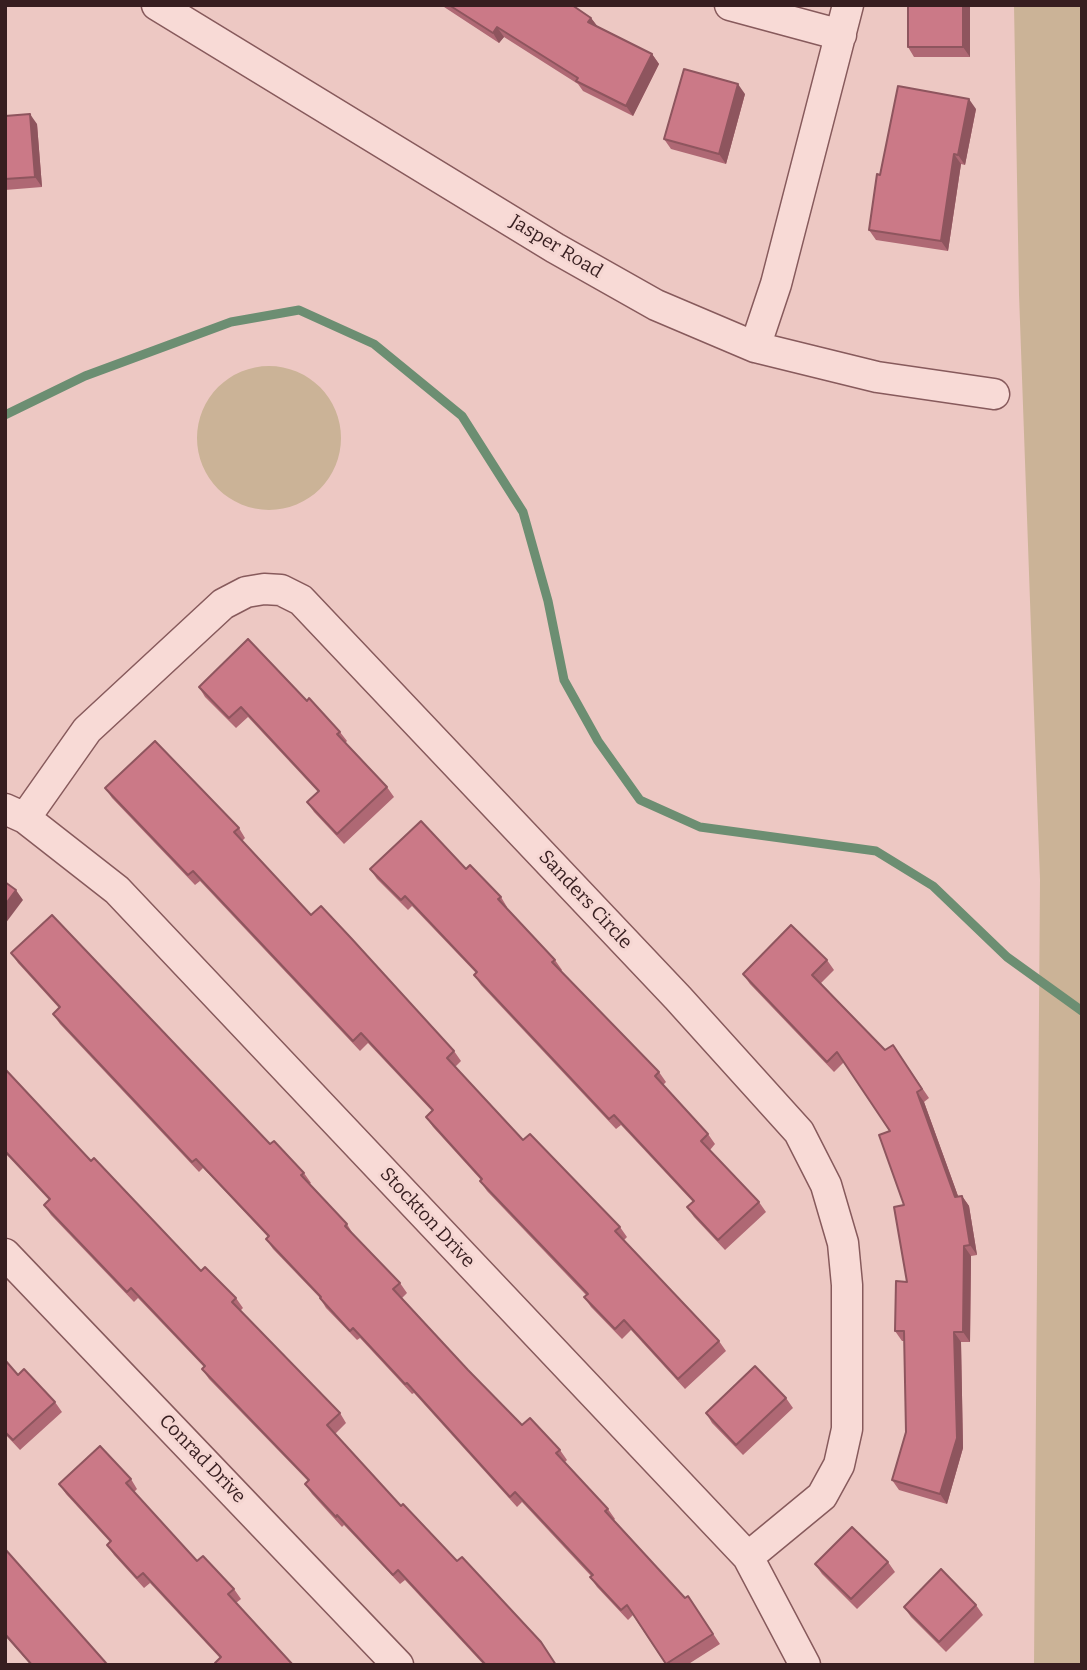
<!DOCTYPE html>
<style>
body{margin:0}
#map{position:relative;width:1087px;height:1670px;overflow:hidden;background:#edc8c3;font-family:Bitter,serif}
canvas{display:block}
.frame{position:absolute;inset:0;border:7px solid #371e20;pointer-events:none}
</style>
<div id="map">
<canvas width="1087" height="1670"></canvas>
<div class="frame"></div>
</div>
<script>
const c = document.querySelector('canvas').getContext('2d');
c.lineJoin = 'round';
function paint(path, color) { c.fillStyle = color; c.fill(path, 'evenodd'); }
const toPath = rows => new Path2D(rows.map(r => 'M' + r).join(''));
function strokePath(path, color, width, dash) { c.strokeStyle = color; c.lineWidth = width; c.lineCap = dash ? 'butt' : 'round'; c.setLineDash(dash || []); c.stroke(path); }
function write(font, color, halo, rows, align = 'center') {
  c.font = font + ' Bitter,serif'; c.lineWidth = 6; c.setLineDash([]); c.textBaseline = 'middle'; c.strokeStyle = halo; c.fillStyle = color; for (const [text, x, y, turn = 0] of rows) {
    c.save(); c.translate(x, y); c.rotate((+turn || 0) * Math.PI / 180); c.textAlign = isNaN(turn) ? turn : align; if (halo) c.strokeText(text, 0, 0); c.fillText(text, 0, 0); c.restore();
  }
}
paint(toPath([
 [1014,5,1082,5,1082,1665,1034,1665,1040,880,1019,294],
 '197 438a72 72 0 1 1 144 0a72 72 0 1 1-144 0Z'
]), '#cbb397');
strokePath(toPath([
 [5,415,85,376,231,322,299,310,374,344,462,416,523,512,548,601,564,680,598,741,640,800,700,827,876,851,933,886,1007,957,1082,1011]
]), '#6c8e72', 9);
const minor = toPath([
 [157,5,555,248,656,305,755,347,877,377,994,394],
 [730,5,841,35],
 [755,347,776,284,848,5],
 [5,809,25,818,117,890,748,1557,805,1665],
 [25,818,87,730,223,604,246,592,264,589,281,590,301,600,678,998,799,1132,826,1185,843,1243,847,1285,847,1429,839,1465,822,1496,748,1557],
 [5,1254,398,1665]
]);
strokePath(minor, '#875a5c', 33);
strokePath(minor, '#f8dad6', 30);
paint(toPath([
 [441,5,572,5,591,18,597,26,652,54,659,64,633,116,583,91,578,84,504,37,499,43],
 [970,5,970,57,914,57,908,47],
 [745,94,726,164,671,149,664,139],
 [976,109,965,165,961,164,948,251,876,240,869,230,880,175],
 [5,116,37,124,42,187,5,190],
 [199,687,307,701,340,732,347,741,345,743,387,787,394,797,344,844,314,812,307,802,318,792,248,717,236,728,205,697],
 [105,788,239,828,245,838,242,841,311,915,454,1051,461,1061,455,1067,523,1140,620,1227,627,1237,624,1240,719,1341,726,1351,685,1389,631,1330,622,1339,591,1307,584,1297,586,1295,487,1191,480,1181,481,1180,433,1127,426,1117,432,1111,368,1043,360,1051,200,881,195,885,112,798],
 [370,869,466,869,501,897,507,907,506,908,555,960,562,970,561,971,659,1072,666,1082,663,1085,708,1134,715,1144,710,1150,759,1202,766,1212,725,1250,694,1217,687,1207,693,1202,621,1125,616,1129,481,985,474,975,476,973,412,906,408,910,377,879],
 [11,953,270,1144,304,1173,311,1183,309,1184,347,1224,353,1234,400,1283,407,1293,402,1298,468,1370,522,1425,560,1450,567,1460,565,1462,608,1509,615,1519,614,1520,685,1598,688,1596,720,1644,687,1665,666,1665,633,1615,628,1620,597,1587,590,1577,591,1576,522,1502,517,1507,414,1393,412,1394,360,1338,357,1340,326,1308,320,1298,273,1249,266,1239,268,1237,203,1168,199,1172,60,1024,53,1014,59,1008,18,963],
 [827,960,834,970,821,983,885,1050,893,1045,929,1098,924,1102,958,1196,962,1196,969,1206,977,1255,971,1256,970,1342,961,1342,963,1448,947,1504,899,1490,892,1480,906,1432,904,1341,902,1341,895,1331,907,1282,904,1205,890,1131,844,1062,834,1072,750,984,743,974],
 [5,1069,91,1161,201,1271,236,1298,243,1308,240,1311,340,1413,346,1423,335,1434,401,1506,557,1665,484,1665,405,1580,400,1584,344,1525,342,1527,312,1494,305,1484,308,1481,209,1379,202,1369,204,1367,138,1298,134,1302,51,1215,44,1205,49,1200,5,1153],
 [5,1360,18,1375,55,1402,62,1412,20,1450,5,1434],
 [786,1398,793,1408,743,1455,712,1423,706,1413],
 [131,1479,137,1489,134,1492,197,1561,234,1589,241,1599,236,1603,293,1665,220,1658,150,1583,144,1588,114,1555,107,1545,110,1542,66,1494,59,1484],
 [5,1549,108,1665,31,1665,5,1636],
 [888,1562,895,1572,857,1609,822,1574,815,1564],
 [976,1605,983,1615,946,1652,911,1617,904,1607]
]), '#af6874');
paint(toPath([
 [963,5,970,5,970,57,963,47],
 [591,18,598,27,588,22],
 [497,27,504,37,499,43,493,33],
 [652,54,659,64,633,116,626,106],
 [738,84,745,94,726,164,719,154],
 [969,99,976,109,965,165,958,155],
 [30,114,37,124,42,187,35,177],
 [954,154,961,164,948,251,941,241],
 [16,890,23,900,5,924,5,905],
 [917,1092,924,1102,962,1207,955,1197],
 [962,1196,969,1206,977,1255,970,1245],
 [964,1246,971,1256,970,1342,963,1332],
 [954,1332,961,1342,963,1448,947,1504,940,1494]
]), '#8e555e');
const building = toPath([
 [449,5,572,5,591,18,588,22,652,54,626,106,576,81,578,78,497,27,493,33,449,5],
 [908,5,963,5,963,47,908,47,908,5],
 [684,69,738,84,719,154,664,139,684,69],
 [898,86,969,99,958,155,954,154,941,241,869,230,877,174,880,175,898,86],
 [30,114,35,177,5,179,5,116,30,114],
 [248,639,307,701,309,698,340,732,337,734,387,787,337,834,307,802,319,791,241,707,229,718,199,687,248,639],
 [155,741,239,828,234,832,311,915,321,906,351,938,454,1051,447,1058,523,1140,530,1134,620,1227,615,1231,719,1341,678,1379,624,1320,615,1329,584,1297,588,1294,480,1181,482,1179,426,1117,433,1110,361,1033,353,1041,193,871,188,875,105,788,155,741],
 [421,821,466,869,470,865,501,897,498,899,555,960,552,962,659,1072,655,1076,708,1134,701,1141,759,1202,718,1240,687,1207,694,1201,614,1115,609,1119,474,975,477,972,405,896,401,900,370,869,421,821],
 [5,882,16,890,5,905,5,882],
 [52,915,270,1144,274,1141,304,1173,301,1175,347,1224,345,1226,400,1283,393,1289,468,1370,522,1425,530,1418,560,1450,556,1453,608,1509,605,1511,685,1598,688,1596,713,1634,666,1664,627,1605,621,1610,590,1577,593,1575,515,1492,510,1497,407,1383,405,1384,353,1328,350,1331,320,1298,321,1297,266,1239,269,1236,196,1159,192,1162,53,1014,60,1007,11,953,52,915],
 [791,925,827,960,812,975,885,1050,893,1045,922,1089,917,1092,955,1197,962,1196,970,1245,964,1246,963,1332,954,1332,957,1438,940,1494,892,1480,906,1432,904,1331,895,1331,896,1281,907,1282,894,1207,904,1205,879,1135,890,1131,837,1052,827,1062,743,974,791,925],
 [5,1069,91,1161,94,1158,201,1271,205,1267,236,1298,232,1302,340,1413,327,1425,401,1506,403,1504,457,1561,462,1557,541,1642,556,1665,486,1665,398,1570,393,1575,337,1515,336,1517,305,1484,309,1480,202,1369,205,1366,131,1288,127,1292,44,1205,50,1199,5,1151,5,1069],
 [5,1360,18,1375,24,1369,55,1402,13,1440,5,1432,5,1360],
 [755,1366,786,1398,736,1445,706,1413,755,1366],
 [100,1446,131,1479,126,1483,197,1561,203,1556,234,1589,228,1594,293,1665,216,1665,215,1663,221,1657,143,1573,137,1578,107,1545,111,1541,59,1484,100,1446],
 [852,1527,888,1562,851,1599,815,1564,852,1527],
 [5,1549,106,1663,108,1665,32,1665,5,1634,5,1549],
 [941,1569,976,1605,939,1642,904,1607,941,1569]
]);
paint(building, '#cb7987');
strokePath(building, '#8e555e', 2);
write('19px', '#371e20', '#f5d6d2', [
 ["Jasper Road",556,247,31],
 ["Sanders Circle",585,900,47],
 ["Stockton Drive",427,1218,47],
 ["Conrad Drive",202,1459,46]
]);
</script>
